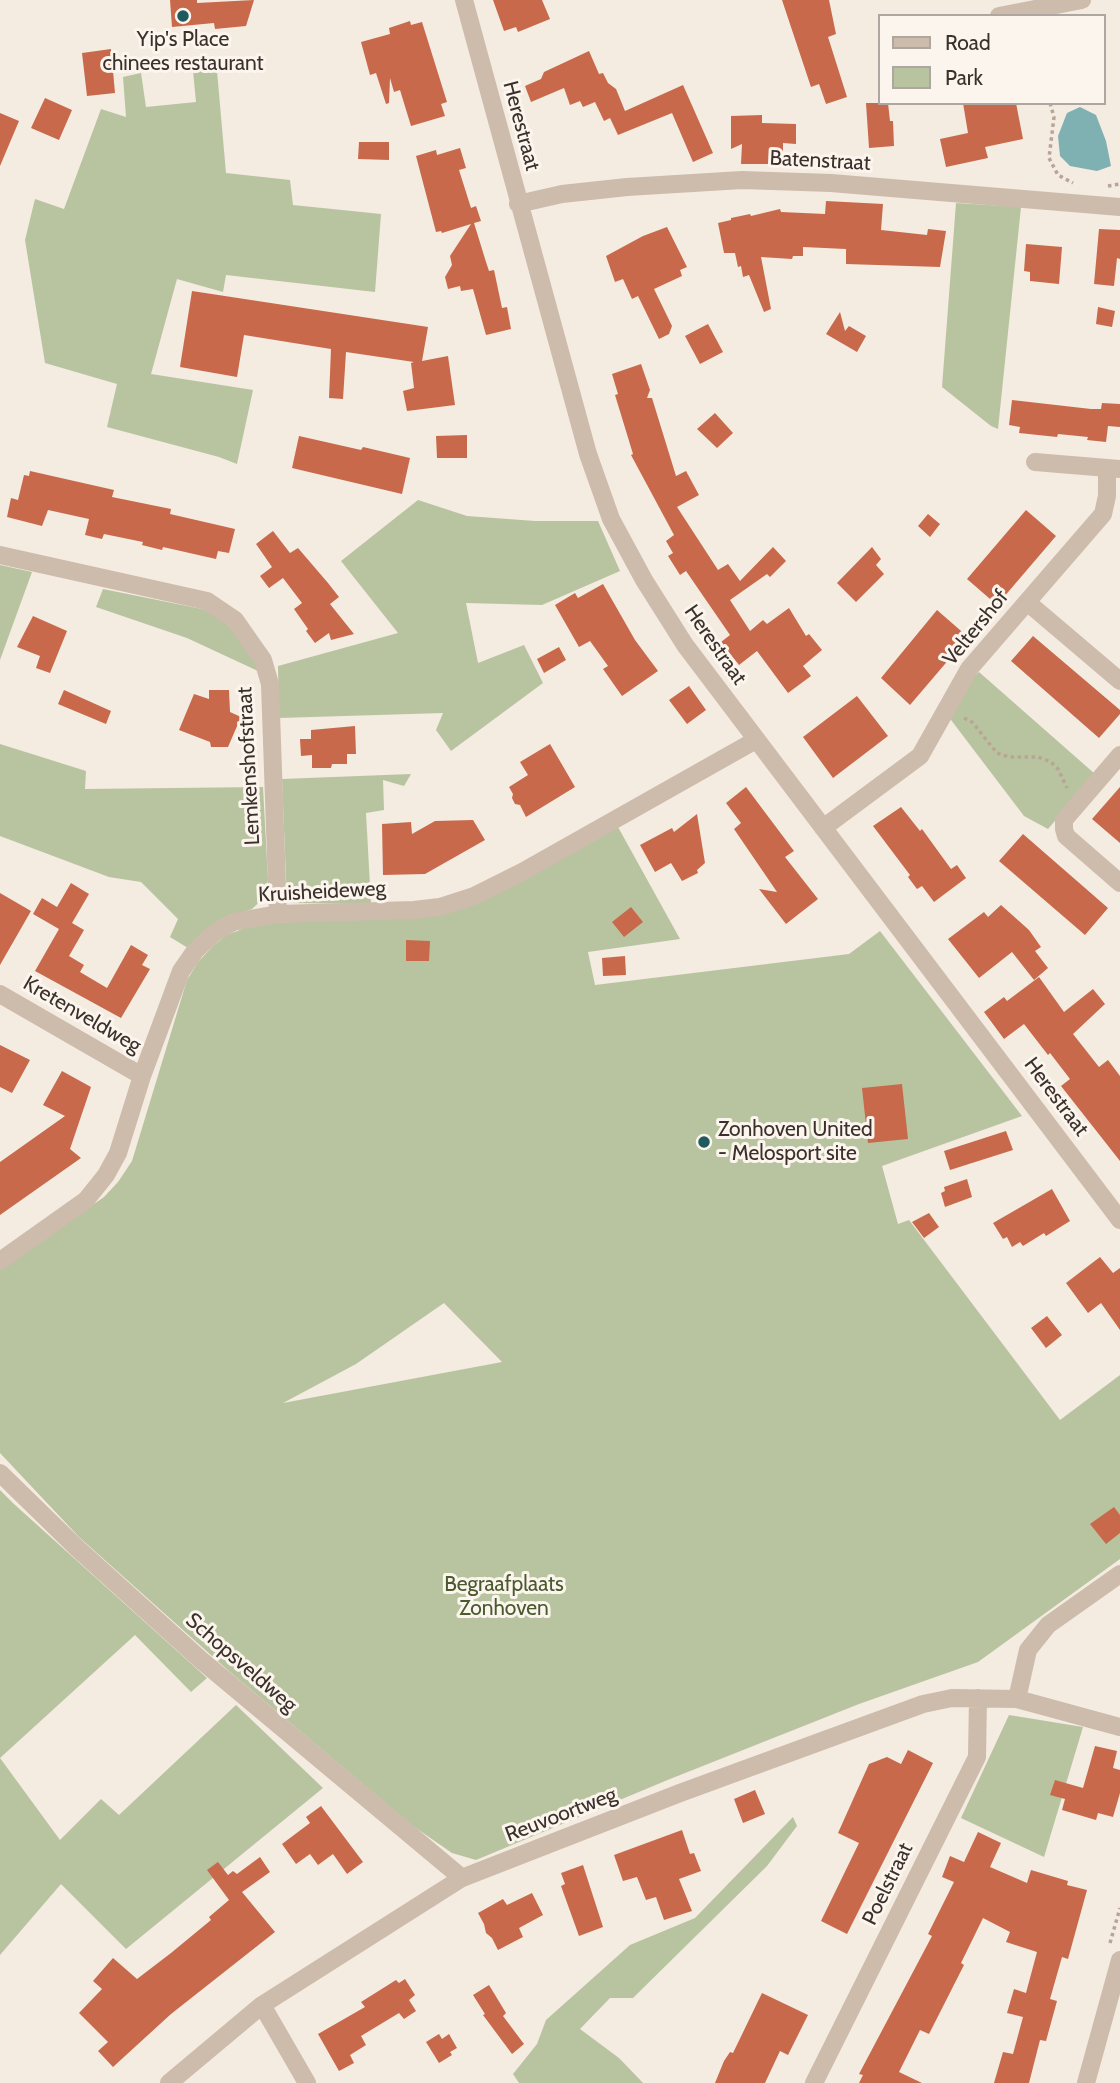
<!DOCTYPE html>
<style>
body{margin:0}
#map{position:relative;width:1120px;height:2083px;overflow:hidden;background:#f4ebe1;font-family:Cabin,sans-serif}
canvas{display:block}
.legend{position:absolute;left:878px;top:14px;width:228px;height:91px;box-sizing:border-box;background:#fbf5ee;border:2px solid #aea6a0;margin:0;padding:9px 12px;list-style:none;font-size:21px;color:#3b302b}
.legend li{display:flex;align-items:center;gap:14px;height:35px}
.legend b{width:35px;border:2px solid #aea6a0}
</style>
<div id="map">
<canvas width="1120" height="2083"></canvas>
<ul class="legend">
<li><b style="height:9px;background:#cdbbac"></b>Road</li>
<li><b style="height:19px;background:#b8c4a0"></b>Park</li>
</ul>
</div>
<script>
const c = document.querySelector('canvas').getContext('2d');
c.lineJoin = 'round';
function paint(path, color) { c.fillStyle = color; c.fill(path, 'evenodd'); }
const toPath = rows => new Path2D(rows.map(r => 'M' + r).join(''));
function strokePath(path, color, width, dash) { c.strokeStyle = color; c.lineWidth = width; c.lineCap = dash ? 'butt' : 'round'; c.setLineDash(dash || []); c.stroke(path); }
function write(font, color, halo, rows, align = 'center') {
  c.font = font + ' Cabin,sans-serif'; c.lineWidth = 6; c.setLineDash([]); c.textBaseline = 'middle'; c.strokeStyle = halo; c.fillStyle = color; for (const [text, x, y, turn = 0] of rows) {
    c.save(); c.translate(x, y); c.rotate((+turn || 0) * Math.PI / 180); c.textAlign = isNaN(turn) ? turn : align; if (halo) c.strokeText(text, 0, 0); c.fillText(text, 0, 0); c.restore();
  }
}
paint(toPath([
 [193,71,217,71,226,173,290,180,293,205,381,214,375,292,226,275,223,292,177,279,151,374,253,390,237,464,219,457,107,427,117,384,45,363,25,240,35,199,64,209,101,109,126,117,123,77,141,73,146,107,196,102],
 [956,203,1021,207,998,429,991,426,942,387],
 [418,500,467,516,535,521,598,521,620,571,542,605,466,603,478,663,524,645,543,683,451,751,436,730,443,713,279,718,278,666,398,633,341,561],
 [0,565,32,572,0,660],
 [103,589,207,610,230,627,255,661,258,671,187,638,96,607],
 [979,672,1095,774,1048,829,1024,816,948,716,962,687],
 [0,744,86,771,85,789,263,787,268,879,266,896,252,909,237,914,188,948,170,937,178,919,141,882,109,877,0,836],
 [411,774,404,786,383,780,384,810,366,813,371,904,287,903,282,779],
 [618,827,680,939,588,952,595,985,849,954,880,931,1022,1116,882,1166,898,1224,909,1220,1060,1420,1120,1375,1120,1559,978,1662,859,1704,670,1779,476,1860,452,1853,413,1826,231,1673,79,1537,0,1453,0,1270,104,1197,118,1182,132,1161,187,980,198,962,214,945,227,935,245,928,274,923,442,914],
 [444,1303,502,1362,283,1403,356,1364],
 [0,1490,14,1504,207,1678,191,1692,135,1635,0,1758],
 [236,1705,323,1788,126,1949,61,1884,0,1955,0,1758,60,1840,101,1799,119,1815],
 [1009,1715,1083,1727,1044,1857,961,1818],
 [793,1817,797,1826,767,1866,633,1998,610,1998,580,2029,619,2058,643,2083,519,2083,513,2074,537,2044,546,2020,630,1945,695,1918]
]), '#b8c4a0');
paint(toPath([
 [1080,107,1096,115,1106,141,1111,166,1097,171,1070,166,1060,156,1058,136,1067,113]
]), '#7fb0b2');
paint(toPath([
 [170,0,197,0,197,3,254,0,246,26,215,29,214,23,172,27],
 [493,0,542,0,550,19,518,32,516,27,504,31],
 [782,0,829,0,836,34,828,37,847,97,826,104,819,84,811,87],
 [410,21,411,25,422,22,447,102,441,104,445,116,411,126,400,90,394,92,390,78,389,103,386,104,376,73,370,75,361,42,390,34,389,28],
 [111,49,115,93,87,96,82,53],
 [589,51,599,74,603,73,608,83,616,89,625,111,683,85,713,153,693,162,672,113,618,135,610,118,604,121,595,102,583,107,580,101,570,105,564,88,531,102,525,86,541,79,544,72],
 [45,98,72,110,59,140,31,128],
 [866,103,888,103,890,121,893,121,894,146,869,148],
 [963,103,1016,103,1023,139,985,147,988,158,946,167,940,139,968,133],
 [0,113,19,121,0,166],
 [762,115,762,123,796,124,796,144,783,143,783,164,741,164,742,144,731,149,731,116],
 [359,142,389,142,389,160,358,159],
 [460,148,466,168,459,170,471,208,476,206,481,221,474,223,486,262,489,271,494,270,502,308,507,307,511,329,486,335,473,289,461,291,460,286,448,289,445,277,452,265,450,256,471,224,442,233,441,231,436,232,416,156,436,150,437,155],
 [826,201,883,204,881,230,927,235,928,229,946,231,940,267,846,264,846,249,803,247,803,256,793,256,792,259,761,257,771,309,764,312,749,275,743,277,741,266,738,267,735,253,724,253,718,223,731,220,731,218,750,214,751,216,780,209,781,212,825,214],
 [667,227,687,267,680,270,682,276,654,289,672,326,669,334,659,339,638,296,632,299,623,279,615,282,606,256,643,236],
 [1099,229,1120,230,1120,259,1117,258,1114,286,1094,284],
 [1026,244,1062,247,1059,284,1030,281,1030,272,1024,271],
 [192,291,428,327,422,361,448,356,455,405,407,411,403,391,414,388,411,363,414,362,346,352,343,399,329,398,331,349,244,335,237,377,180,367],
 [1098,307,1115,311,1112,327,1096,324],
 [840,312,845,331,849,326,866,336,857,352,826,334],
 [708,324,723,352,700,364,685,336],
 [641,364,650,390,647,398,652,398,676,476,686,471,699,495,677,507,718,570,728,564,740,581,773,547,786,561,770,577,767,574,730,600,750,631,763,620,767,624,789,608,806,636,809,634,822,650,803,666,811,676,788,693,757,651,739,665,721,642,730,635,686,571,680,575,668,556,673,553,666,541,674,535,631,455,633,454,615,395,618,394,612,374],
 [1012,400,1091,409,1101,409,1102,403,1120,404,1120,427,1108,426,1106,442,1087,440,1088,437,1058,434,1057,437,1019,433,1020,427,1009,425],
 [715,413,733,433,717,448,697,429],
 [467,435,467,458,437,458,436,436],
 [299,436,361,450,363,447,410,458,402,494,292,468],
 [30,471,114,490,112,497,171,509,170,514,235,529,229,553,218,551,216,559,163,547,162,550,142,545,143,542,104,534,102,539,85,535,89,519,48,510,42,526,7,517,11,498,18,500,24,475,29,476],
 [1026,510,1056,536,997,605,967,579],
 [928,514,940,524,930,537,918,526],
 [273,531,290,553,298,548,328,583,339,597,330,604,354,634,331,640,329,633,315,643,306,631,308,629,294,609,302,603,283,578,269,588,260,576,272,567,256,544],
 [872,547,881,559,876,565,884,574,856,602,837,583],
 [603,584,635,640,658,671,622,696,603,669,608,666,590,641,579,647,555,605,575,593,578,598],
 [937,610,968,637,910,705,881,678],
 [33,616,67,631,50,673,36,668,40,656,17,647],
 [1033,636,1120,710,1120,714,1099,738,1011,661],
 [559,647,566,660,544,673,537,659],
 [689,686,706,710,687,724,669,700],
 [64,690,111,711,106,724,58,704],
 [209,690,229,690,230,712,241,717,228,747,211,747,210,742,179,730,194,694,209,699],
 [857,696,888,736,833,778,803,737],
 [355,726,356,754,347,754,347,764,332,764,331,768,312,768,312,755,301,756,300,739,311,739,311,730],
 [550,744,575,787,526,817,520,805,515,804,512,798,513,794,509,787,528,775,520,762],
 [746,787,794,851,785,857,818,899,786,924,759,889,777,892,734,829,741,823,726,803],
 [1120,787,1120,843,1092,819],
 [901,807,920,831,922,829,951,869,957,865,966,878,934,902,922,886,917,889,908,877,910,875,873,826],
 [697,814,705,863,697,870,698,873,682,881,671,863,655,872,640,845,672,828,674,832],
 [473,820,485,840,425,874,383,875,382,824,411,822,412,834,435,821],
 [1023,834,1108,908,1085,935,999,861],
 [71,883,89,894,72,923,84,930,69,956,84,965,80,972,107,988,131,945,148,955,142,965,150,969,121,1018,35,971,59,929,33,914,42,898,57,907],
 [0,893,31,911,0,965],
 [1001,905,1029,930,1041,947,1035,951,1048,968,1034,980,1012,952,979,978,948,939,984,912,988,917],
 [631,907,643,922,624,937,612,922],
 [406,940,430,941,429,961,406,961],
 [625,956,626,975,603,976,602,958],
 [1039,977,1064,1012,1093,989,1105,1004,1073,1034,1099,1067,1108,1060,1120,1076,1120,1161,1061,1086,1070,1079,1050,1053,1048,1055,1024,1024,1004,1039,984,1012,1004,997,1007,1001],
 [0,1045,30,1060,12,1093,0,1087],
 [62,1071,91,1087,70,1149,81,1158,0,1215,0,1162,65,1116,43,1105],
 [902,1084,908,1139,868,1143,862,1088],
 [1006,1131,1013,1150,950,1170,944,1151],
 [967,1179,972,1197,945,1207,941,1193,945,1191,944,1187],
 [1052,1189,1070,1221,1046,1236,1044,1233,1023,1246,1020,1242,1012,1247,1007,1237,1003,1239,993,1223],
 [929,1213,939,1227,924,1238,912,1222],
 [1100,1257,1113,1273,1120,1268,1120,1330,1101,1303,1088,1313,1066,1283],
 [1047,1316,1062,1335,1046,1348,1031,1328],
 [1114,1507,1120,1515,1120,1533,1106,1544,1090,1524],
 [1095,1746,1117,1751,1113,1768,1120,1770,1120,1793,1113,1817,1098,1813,1096,1820,1062,1810,1065,1799,1050,1795,1055,1780,1083,1788],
 [908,1750,933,1763,847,1934,821,1921,859,1843,838,1833,869,1764,887,1757,901,1764],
 [755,1790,765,1814,743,1823,734,1799],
 [321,1806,363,1862,347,1874,333,1854,318,1865,310,1854,296,1864,282,1844,310,1823,306,1817],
 [682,1830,690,1854,694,1853,701,1871,679,1879,692,1911,664,1920,656,1897,646,1900,637,1877,623,1881,614,1855],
 [978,1832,1001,1843,990,1867,1027,1883,1031,1870,1068,1881,1067,1885,1087,1890,1068,1959,1062,1957,1050,1999,1057,2001,1046,2041,1040,2040,1029,2083,994,2083,1003,2052,1013,2054,1023,2017,1007,2013,1014,1989,1026,1993,1037,1952,1006,1942,1010,1932,983,1918,961,1963,964,1965,929,2034,920,2030,899,2072,922,2083,859,2083,863,2075,859,2074,932,1936,928,1934,954,1882,942,1877,950,1856,964,1862],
 [260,1857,270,1872,242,1892,275,1932,171,2014,113,2067,98,2051,108,2042,79,2013,102,1989,93,1981,113,1958,137,1979,171,1953,211,1920,209,1917,229,1900,207,1870,218,1862,228,1875,233,1871,237,1874],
 [583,1865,603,1927,579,1936,561,1886,565,1884,561,1873],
 [532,1893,543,1915,519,1928,523,1937,498,1950,492,1938,486,1933,484,1924,478,1913,503,1899,507,1905],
 [405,1979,415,1995,409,2000,416,2011,404,2019,399,2013,361,2036,366,2045,350,2055,354,2063,339,2071,318,2034,365,2007,361,2002,396,1980,399,1983],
 [489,1985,506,2013,503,2016,524,2044,512,2054,483,2015,485,2014,473,1995],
 [762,1993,808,2015,788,2055,780,2051,765,2083,715,2083,724,2061,730,2052,733,2053],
 [439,2034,442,2039,449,2034,457,2048,450,2052,452,2055,439,2063,426,2042]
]), '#c8694b');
strokePath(toPath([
 [1050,103,1054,117,1049,158,1058,175,1073,183],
 [1108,186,1120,184],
 [964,718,972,722,997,753,1009,757,1038,757,1051,762,1058,769,1067,788],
 [1110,1943,1120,1908]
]), '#b9a596', 3.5, [3.5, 3.5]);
strokePath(toPath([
 [464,0,588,454,611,519,644,580,685,645,1120,1220],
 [999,16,1082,0],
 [518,204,562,194,627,187,742,180,831,183,1120,207],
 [1035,462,1120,469],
 [0,555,207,601,235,620,263,660,270,684,278,914],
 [1027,602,1120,681],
 [1120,755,1064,820,1064,829,1066,836,1120,883],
 [823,828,920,756,969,669,1103,514,1107,496,1107,468],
 [0,994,142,1076],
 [0,1261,86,1200,106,1175,118,1153,142,1076,181,971,195,951,213,934,233,922,278,914,414,910,440,907,474,896,522,872,756,740],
 [0,1473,77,1548,201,1660,462,1878],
 [1017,1699,1028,1650,1048,1625,1120,1574],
 [262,2005,307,2083],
 [169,2083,262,2005,462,1878,680,1793,923,1704,952,1698,1017,1699,1120,1727],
 [814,2083,977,1757,978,1698],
 [1086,2083,1120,1960]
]), '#cdbbac', 18);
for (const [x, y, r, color] of [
 [183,16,7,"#1f5a5e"],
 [704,1142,7,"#1f5a5e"]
]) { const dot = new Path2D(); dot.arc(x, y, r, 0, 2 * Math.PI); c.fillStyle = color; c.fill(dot); strokePath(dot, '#fbf5ee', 2.5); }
write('21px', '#3b302b', '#fbf5ee', [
 ["Yip's Place",183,40],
 ["chinees restaurant",183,64],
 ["Zonhoven United",718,1130,"left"],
 ["- Melosport site",718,1154,"left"]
]);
write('21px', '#3b302b', '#fbf5ee', [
 ["Herestraat",521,126,75],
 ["Batenstraat",820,161,3],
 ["Veltershof",976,628,-51],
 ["Herestraat",715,645,55],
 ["Lemkenshofstraat",249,766,-93],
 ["Kruisheideweg",322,892,-3],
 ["Kretenveldweg",82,1015,30],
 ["Herestraat",1056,1097,53],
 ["Schopsveldweg",241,1663,41],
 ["Reuvoortweg",561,1815,-21],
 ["Poelstraat",888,1884,-64]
]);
write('21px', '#4a5a2e', '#fbf5ee', [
 ["Begraafplaats",504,1585],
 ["Zonhoven",504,1609]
]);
</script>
